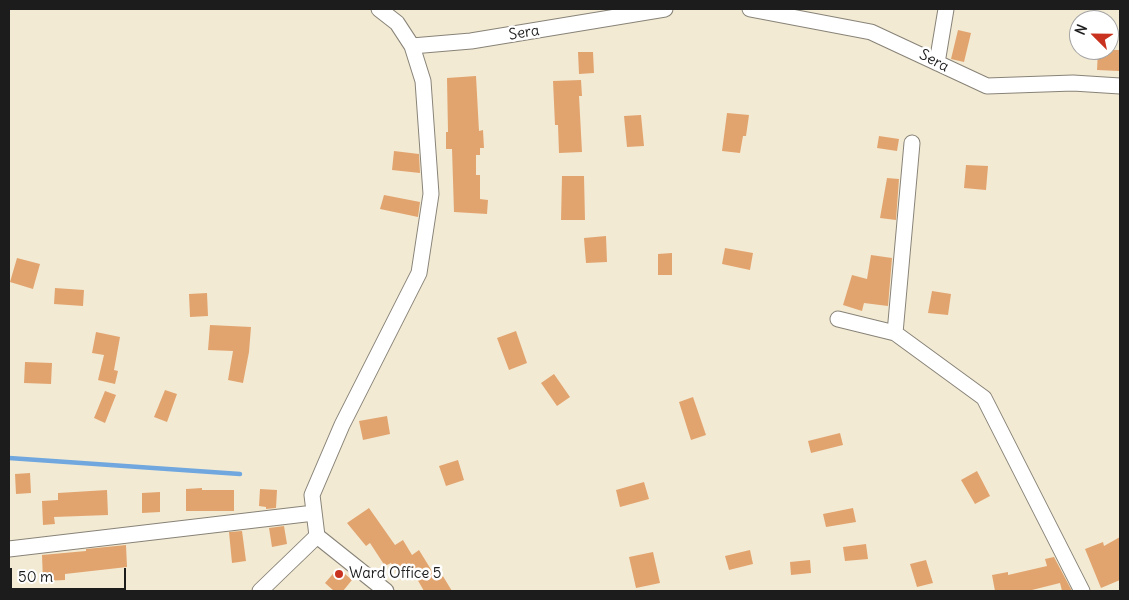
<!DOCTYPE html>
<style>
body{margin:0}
#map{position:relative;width:1129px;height:600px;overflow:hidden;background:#f3ead3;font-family:Delius,sans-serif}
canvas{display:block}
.frame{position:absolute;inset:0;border:10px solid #1c1c1c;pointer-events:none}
.north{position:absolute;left:1069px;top:10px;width:50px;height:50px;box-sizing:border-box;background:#fff;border:1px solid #a4a4a4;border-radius:50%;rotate:293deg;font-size:14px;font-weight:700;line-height:20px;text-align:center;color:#1c1c1c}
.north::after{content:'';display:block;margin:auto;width:18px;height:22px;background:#c8321e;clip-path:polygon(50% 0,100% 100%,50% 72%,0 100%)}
.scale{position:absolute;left:10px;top:568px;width:116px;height:22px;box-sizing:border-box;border:2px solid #1c1c1c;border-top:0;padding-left:6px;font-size:15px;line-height:18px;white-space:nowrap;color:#1c1c1c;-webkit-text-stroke:4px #fff;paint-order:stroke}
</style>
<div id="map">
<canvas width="1129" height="600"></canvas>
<div class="frame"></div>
<div class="north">N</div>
<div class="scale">50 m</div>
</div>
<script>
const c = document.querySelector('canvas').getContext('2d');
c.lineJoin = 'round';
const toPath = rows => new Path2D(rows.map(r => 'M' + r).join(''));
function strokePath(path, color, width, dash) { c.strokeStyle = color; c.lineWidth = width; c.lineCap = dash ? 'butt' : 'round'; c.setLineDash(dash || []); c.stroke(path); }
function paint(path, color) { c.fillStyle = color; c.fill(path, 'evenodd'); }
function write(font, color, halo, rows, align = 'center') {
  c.font = font + ' Delius,sans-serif'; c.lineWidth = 5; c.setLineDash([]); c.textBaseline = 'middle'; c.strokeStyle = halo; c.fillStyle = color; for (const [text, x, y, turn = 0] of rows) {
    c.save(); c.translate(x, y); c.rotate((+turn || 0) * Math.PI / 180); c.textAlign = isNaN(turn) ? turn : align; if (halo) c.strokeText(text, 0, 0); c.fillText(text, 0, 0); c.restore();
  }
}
strokePath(toPath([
 [9,458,240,474]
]), '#6fa7de', 4.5);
paint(toPath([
 [958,30,971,33,964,62,951,59],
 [1098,50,1120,50,1119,71,1097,70],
 [578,52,593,52,594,73,579,74],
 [476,76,479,131,483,130,484,148,480,148,480,155,476,155,476,175,480,175,480,199,488,200,487,214,454,212,452,149,446,149,446,132,448,132,447,78],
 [581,80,582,96,579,96,582,152,559,153,558,125,555,125,553,81],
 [727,113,749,115,746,136,743,136,740,153,722,151],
 [641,115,644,146,627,147,624,116],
 [879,136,899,139,897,151,877,148],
 [394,151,419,154,420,173,392,170],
 [966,165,988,166,986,190,964,188],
 [562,176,584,176,585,220,561,220],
 [887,178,899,179,896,220,880,218],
 [384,195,420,202,418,217,380,209],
 [606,236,607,262,586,263,584,238],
 [725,248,753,253,750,270,722,264],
 [672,253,672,275,658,275,658,254],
 [871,255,892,258,888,306,864,303,862,311,843,305,852,275,867,279],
 [17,258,40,264,33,289,10,282],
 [55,288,84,290,83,306,54,304],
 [932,291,951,294,948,315,928,313],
 [207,293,208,316,190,317,189,294],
 [210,325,251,327,249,352,243,383,228,380,233,351,208,350],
 [516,331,527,363,509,370,497,338],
 [96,332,120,337,114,370,118,371,115,384,98,380,104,355,92,353],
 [25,362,52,363,51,384,24,383],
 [554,374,570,397,557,406,541,383],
 [165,390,177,394,167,422,154,417],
 [105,391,116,395,105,423,94,418],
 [693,397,706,435,691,440,679,402],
 [387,416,390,434,363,440,359,421],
 [840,433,843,445,811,453,808,441],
 [458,460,464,480,446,486,439,466],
 [977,471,990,496,975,504,961,480],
 [30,473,31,493,16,494,15,474],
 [644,482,649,499,620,507,616,490],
 [202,488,202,490,234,490,234,511,186,511,186,489],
 [260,489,277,490,276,508,266,509,266,507,259,506],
 [107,490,108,515,54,517,55,524,43,525,42,501,58,500,58,493],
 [160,492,160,512,142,513,142,493],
 [369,508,395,545,403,540,412,555,419,550,435,576,441,573,452,591,424,591,413,572,401,580,391,563,385,566,370,543,366,546,347,523],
 [853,508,856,522,826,527,823,514],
 [284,526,287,544,272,547,269,528],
 [242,531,246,561,232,563,229,532],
 [1120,537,1120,580,1101,588,1085,549,1103,542,1104,546],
 [866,544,868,559,845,561,843,547],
 [126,545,127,567,65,574,65,580,43,581,42,555,86,551,86,549],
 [750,550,753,564,729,570,725,556],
 [653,552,660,583,636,588,629,557],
 [1054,557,1072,591,1062,591,1060,583,1028,591,995,591,992,575,1008,572,1008,575,1047,566,1045,559],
 [810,560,811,573,791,575,790,562],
 [926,560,933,583,917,587,910,564],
 [338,568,352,580,343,591,334,591,325,583]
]), '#e2a46f');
const street = toPath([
 [379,9,397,23,412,46,423,81,431,194,419,273,342,425,312,495,317,536,386,591],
 [750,9,871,32,987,86,1073,83,1120,86],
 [412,46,471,41,665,9],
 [937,63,946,9],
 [838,319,895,333,984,398,1082,591],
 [895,333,912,143],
 [9,549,314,513],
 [260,591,317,536]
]);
strokePath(street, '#888378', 17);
strokePath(street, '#fff', 15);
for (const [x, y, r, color] of [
 [339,574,5,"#c8321e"]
]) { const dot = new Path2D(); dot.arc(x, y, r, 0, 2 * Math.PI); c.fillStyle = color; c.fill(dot); strokePath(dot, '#fff', 2); }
write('15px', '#1c1c1c', '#fff', [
 ["Sera",524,33,-9],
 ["Sera",934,61,28]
]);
write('15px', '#1c1c1c', '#fff', [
 ["Ward Office 5",349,574]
], 'left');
</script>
